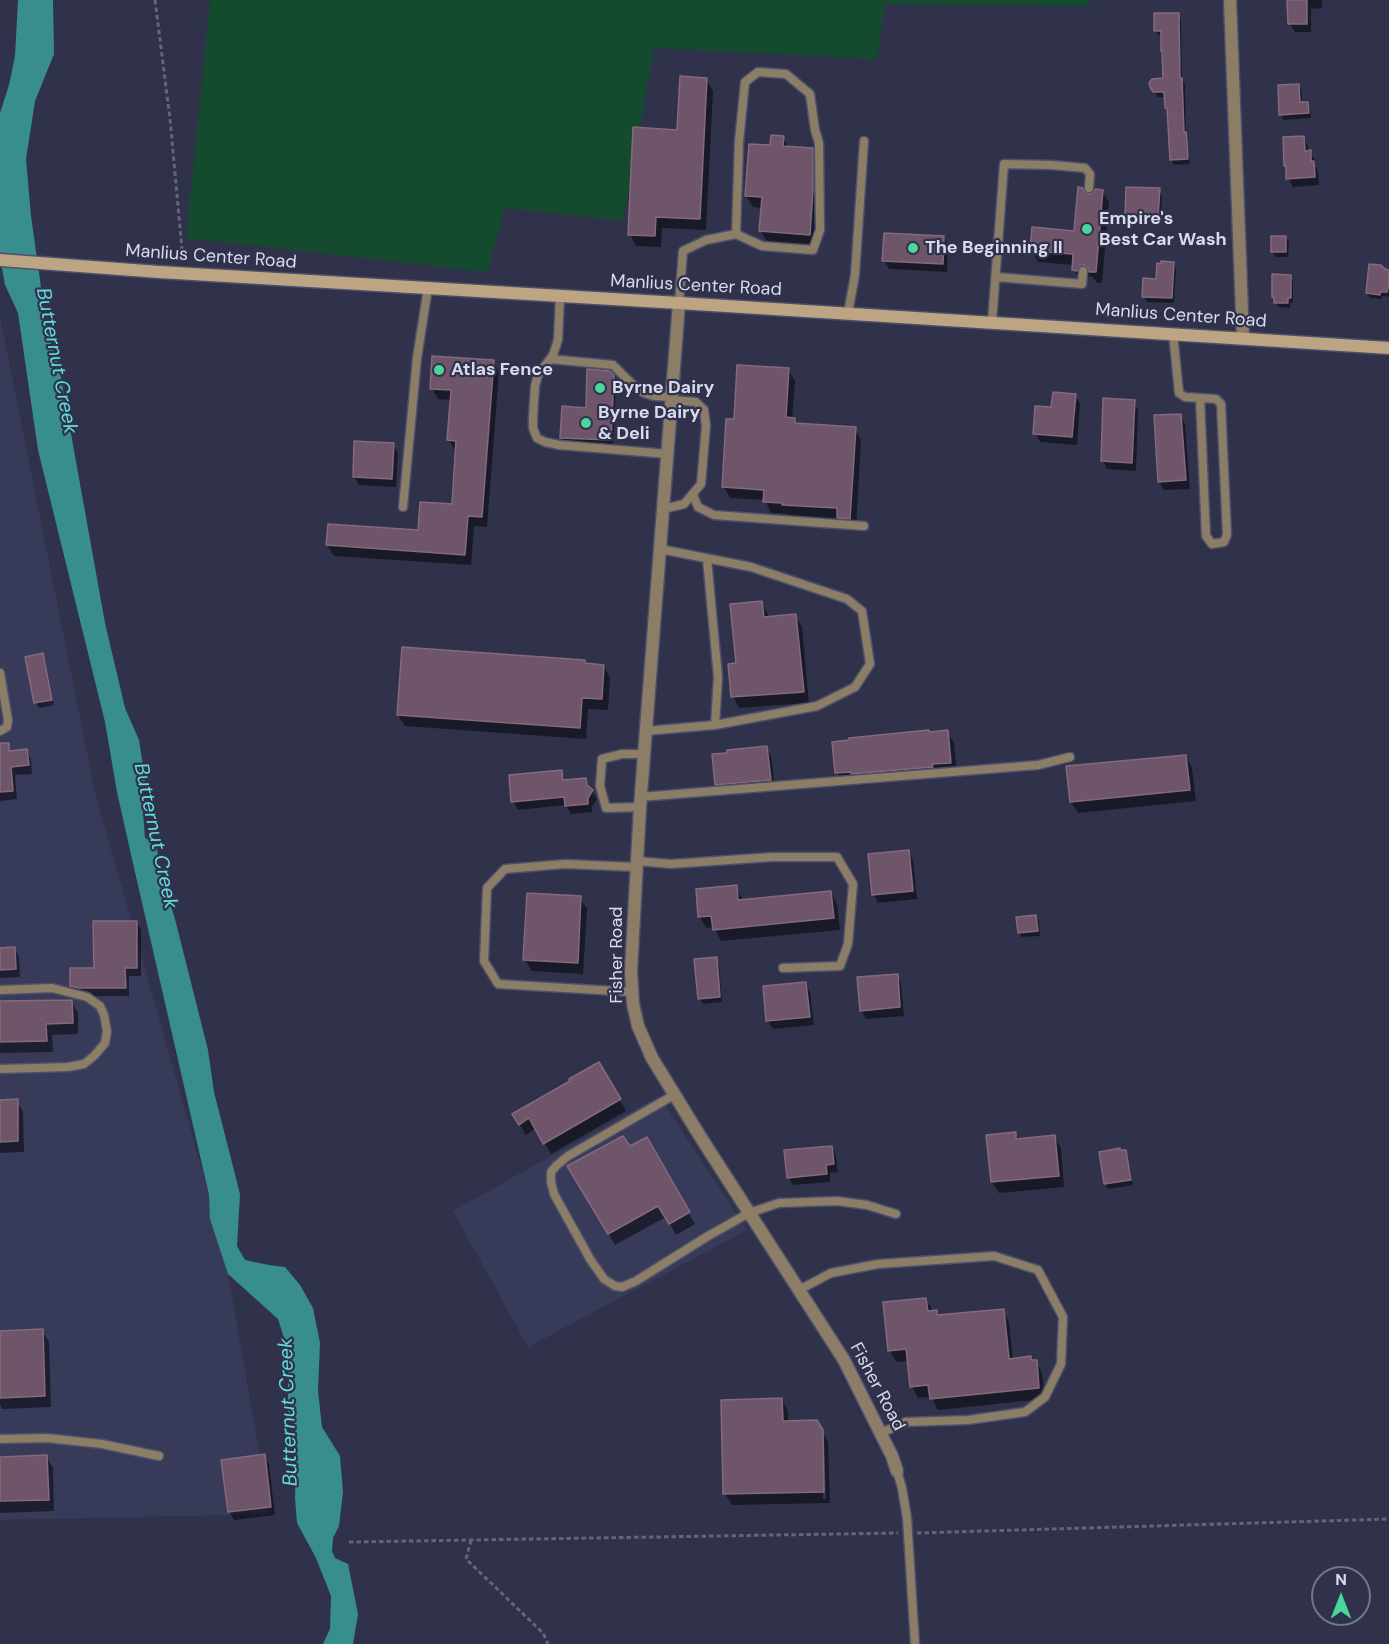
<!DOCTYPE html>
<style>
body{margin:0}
#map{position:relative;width:1389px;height:1644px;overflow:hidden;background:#30324c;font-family:"DM Sans",sans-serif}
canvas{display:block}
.north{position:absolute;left:1311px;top:1566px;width:60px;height:60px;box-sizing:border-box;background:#30324c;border:2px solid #73768c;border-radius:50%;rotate:0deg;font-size:16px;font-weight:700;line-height:24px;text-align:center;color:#d8dbec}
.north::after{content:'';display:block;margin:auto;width:21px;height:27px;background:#4bd49b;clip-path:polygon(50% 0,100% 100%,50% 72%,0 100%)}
</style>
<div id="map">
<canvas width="1389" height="1644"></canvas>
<div class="north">N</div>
</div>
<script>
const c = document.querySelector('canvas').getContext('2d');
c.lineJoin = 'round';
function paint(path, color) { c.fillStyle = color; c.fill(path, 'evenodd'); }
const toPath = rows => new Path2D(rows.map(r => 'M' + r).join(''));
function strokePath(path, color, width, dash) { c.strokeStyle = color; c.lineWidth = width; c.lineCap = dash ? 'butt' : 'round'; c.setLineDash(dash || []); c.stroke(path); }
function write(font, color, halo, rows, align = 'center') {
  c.font = font + ' "DM Sans",sans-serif'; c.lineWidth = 4.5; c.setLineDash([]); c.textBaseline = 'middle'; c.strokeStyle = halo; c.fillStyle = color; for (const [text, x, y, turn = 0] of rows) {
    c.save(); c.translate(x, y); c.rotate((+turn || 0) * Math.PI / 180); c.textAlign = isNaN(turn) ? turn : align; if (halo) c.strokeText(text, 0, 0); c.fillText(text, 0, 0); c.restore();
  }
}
paint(toPath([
 [0,317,95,793,209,1195,228,1274,270,1514,0,1520],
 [659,1096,747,1230,528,1347,453,1211]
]), '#383a5a');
paint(toPath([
 [210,0,1089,0,1090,6,885,4,877,59,654,48,623,221,505,208,487,272,186,238]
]), '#144b2f');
paint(toPath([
 [18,0,53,0,54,54,35,101,26,159,31,216,47,330,59,367,105,623,125,708,139,740,145,779,143,812,145,838,156,843,160,870,175,919,208,1050,214,1092,240,1194,237,1246,245,1260,269,1265,285,1267,300,1285,313,1308,320,1343,318,1391,322,1427,340,1456,343,1492,339,1526,333,1538,332,1551,335,1558,348,1564,358,1614,353,1644,323,1644,330,1629,331,1596,316,1558,297,1523,295,1498,297,1440,294,1423,288,1414,288,1369,284,1338,278,1319,228,1274,210,1219,209,1195,132,859,117,792,105,722,38,450,18,313,5,285,0,257,0,113,9,85,15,56]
]), '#388d8d');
paint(toPath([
 [1289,0,1322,0,1322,8,1311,9,1311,32,1295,32,1290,24],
 [1178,14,1181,20,1182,81,1185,84,1186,137,1190,164,1174,165,1171,159,1168,111,1166,107,1166,97,1158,97,1151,87,1165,80,1163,36,1158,35,1155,30],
 [706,79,713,91,706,230,662,228,661,247,636,246,630,234,679,131],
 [1299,86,1302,91,1302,103,1307,103,1310,108,1311,118,1284,120,1281,115],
 [783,138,789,148,812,150,818,161,816,245,767,242,761,231,762,208,753,207,746,196,772,147],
 [1303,138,1308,146,1309,152,1310,152,1315,160,1315,166,1318,171,1319,185,1293,187,1288,178,1287,169,1285,165,1284,139],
 [1159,190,1162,195,1161,222,1130,220,1127,215],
 [1102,191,1109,202,1102,283,1097,283,1092,276,1086,277,1080,281,1074,270,1074,265,1038,262,1031,250,1076,232,1088,196],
 [944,237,948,246,947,272,889,269,884,261],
 [1286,237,1289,242,1288,257,1275,257,1272,251],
 [1173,263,1176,269,1174,303,1147,302,1144,297,1145,279,1158,280],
 [1389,271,1389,297,1382,296,1382,299,1370,298,1367,293],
 [1290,276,1293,282,1293,303,1290,303,1290,308,1279,307,1273,297],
 [493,362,499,372,487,527,474,526,471,565,334,556,327,545,420,532,453,505,456,451,455,451,449,440,451,400,438,399,432,388],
 [788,369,795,381,792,419,794,419,798,425,855,428,861,440,856,529,845,529,839,519,790,516,789,514,771,513,765,500,730,498,724,487,736,421],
 [613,376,616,382,613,446,565,443,562,438,587,409],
 [1075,395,1080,404,1077,445,1040,442,1035,433],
 [1134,402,1138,410,1136,471,1107,469,1103,461],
 [1180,415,1185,424,1190,489,1164,490,1159,482,1155,417],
 [393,444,398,453,396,487,359,485,354,477],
 [761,603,768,614,768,618,795,616,802,627,809,703,739,708,733,696,738,665],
 [42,655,45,660,54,705,39,708,36,703,27,658],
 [584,661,586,665,604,666,610,678,608,710,588,709,586,739,405,726,398,715],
 [947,732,954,743,957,774,938,775,938,778,859,785,858,783,843,784,837,773,929,734],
 [766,748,771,756,775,788,722,792,717,784],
 [26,751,31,759,32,774,15,775,17,799,0,801,0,753],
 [1186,756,1192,768,1196,801,1078,813,1071,802],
 [561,772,566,780,585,780,597,799,592,807,592,812,571,814,566,805,518,810,513,801],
 [908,851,913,860,917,899,878,903,874,895],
 [736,887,743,901,831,892,837,904,840,930,721,941,714,927,706,928,700,917],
 [580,898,587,909,583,974,532,971,525,960],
 [1036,917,1039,922,1040,936,1022,937,1019,932],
 [136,922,141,930,141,976,129,976,129,996,85,996,76,994,71,986,95,969],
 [15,949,19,957,20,977,0,978,0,950],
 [716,959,719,964,722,1002,703,1004,700,999],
 [897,975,901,983,904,1016,866,1019,861,1010],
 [805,983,810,992,814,1025,773,1029,768,1021,764,988],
 [71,1001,78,1013,78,1034,52,1035,53,1052,0,1053,0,1003],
 [599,1064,626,1111,551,1154,536,1128,526,1135,514,1115],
 [0,1101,17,1101,23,1112,24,1152,0,1153],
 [1015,1134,1019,1140,1054,1137,1061,1148,1064,1187,999,1193,992,1182,988,1136],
 [646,1139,695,1224,676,1235,666,1217,615,1245,570,1167,630,1148],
 [832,1147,836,1156,838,1172,830,1173,830,1182,793,1185,788,1177],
 [1125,1151,1128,1157,1133,1185,1108,1189,1105,1184],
 [926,1299,933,1312,936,1311,939,1317,1003,1310,1009,1322,1013,1360,1030,1358,1032,1362,1036,1361,1042,1373,1045,1399,938,1410,931,1397,918,1398,912,1387,909,1361,896,1362,890,1351],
 [42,1331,49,1342,51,1407,2,1409,0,1404,0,1332],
 [782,1400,788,1411,788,1422,821,1431,823,1499,826,1499,824,1435,828,1442,830,1503,732,1505,725,1494],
 [46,1456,53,1468,54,1511,0,1513,0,1458],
 [264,1456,269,1464,275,1515,234,1520,229,1511]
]), '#0007');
const building = toPath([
 [1287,0,1307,0,1307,24,1288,24,1287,0],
 [1154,13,1179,13,1180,78,1182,78,1184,132,1186,132,1187,143,1188,159,1170,160,1167,108,1165,108,1164,93,1163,92,1153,92,1150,87,1149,83,1152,79,1163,78,1162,51,1161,51,1161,31,1154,31,1154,13],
 [680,76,707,78,700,219,656,217,655,236,628,235,633,127,677,130,680,76],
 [1299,84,1300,102,1308,102,1309,113,1279,115,1278,85,1299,84],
 [771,135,784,136,783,146,813,148,813,189,810,235,759,231,762,197,745,196,749,144,770,145,771,135],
 [1304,136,1305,151,1311,150,1311,161,1314,161,1315,177,1286,179,1286,165,1284,166,1283,137,1304,136],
 [1078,187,1083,188,1084,191,1088,194,1092,193,1095,189,1103,190,1096,272,1089,272,1088,268,1084,265,1080,266,1077,271,1072,270,1073,254,1030,251,1032,227,1074,231,1078,187],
 [1126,187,1160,188,1158,217,1125,216,1126,187],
 [884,233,944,236,943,264,882,261,884,233],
 [1271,236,1286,236,1286,252,1271,252,1271,236],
 [1161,261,1174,262,1172,298,1142,297,1143,278,1156,279,1157,263,1161,264,1161,261],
 [1369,264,1381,265,1385,269,1389,270,1389,285,1387,292,1380,292,1380,295,1366,293,1369,264],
 [1272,274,1291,275,1291,298,1288,298,1288,303,1274,303,1274,298,1272,297,1272,274],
 [432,356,494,360,482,517,468,516,465,555,326,545,328,524,418,530,420,502,452,504,456,441,447,440,451,390,430,389,432,356],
 [737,365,789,368,786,417,795,418,795,423,856,427,850,519,837,518,837,508,782,505,783,503,763,502,764,490,722,487,726,419,734,419,737,365],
 [587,369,610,371,614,375,611,440,560,438,562,406,586,408,587,369],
 [1053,392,1076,394,1072,437,1033,434,1035,406,1051,407,1053,392],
 [1103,398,1135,400,1132,463,1101,461,1103,398],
 [1181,414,1186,480,1158,482,1154,415,1181,414],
 [354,441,394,443,392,479,353,477,354,441],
 [762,601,764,617,796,614,804,692,731,697,728,664,736,663,730,604,762,601],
 [402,647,585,660,585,663,604,665,602,699,582,698,580,728,397,715,402,647],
 [43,653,52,700,34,703,25,657,43,653],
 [929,730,929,732,948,730,951,763,932,764,933,767,921,768,851,774,851,772,835,773,832,742,849,740,849,738,929,730],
 [0,743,9,743,9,751,27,749,29,765,11,767,13,791,0,792,0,743],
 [767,746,771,780,715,785,712,754,727,753,727,750,767,746],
 [1186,755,1190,790,1070,802,1066,766,1186,755],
 [562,770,563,780,586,778,587,785,593,790,588,798,588,804,565,806,564,797,511,802,509,775,562,770],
 [909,850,913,891,872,895,868,854,909,850],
 [737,885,738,900,831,891,834,918,713,930,711,916,698,917,696,889,737,885],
 [527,893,581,896,578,963,523,960,527,893],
 [1036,915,1038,931,1018,933,1016,917,1036,915],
 [93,921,137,921,137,968,125,968,126,988,79,988,70,986,70,968,94,968,93,921],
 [15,947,16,969,0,970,0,948,15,947],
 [717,957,720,997,698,999,694,959,717,957],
 [898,974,900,1007,860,1011,857,977,898,974],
 [806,982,810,1017,766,1021,763,986,806,982],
 [72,1000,73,1023,46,1024,47,1041,0,1042,0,1001,72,1000],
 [599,1062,621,1099,543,1144,529,1118,519,1125,512,1114,570,1081,569,1079,599,1062],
 [18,1099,18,1141,0,1142,0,1100,18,1099],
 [1016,1132,1016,1139,1055,1135,1059,1176,991,1182,986,1135,1016,1132],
 [623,1136,630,1146,647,1137,690,1212,669,1224,658,1206,608,1234,567,1166,623,1136],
 [832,1146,834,1164,826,1165,827,1174,787,1178,784,1150,832,1146],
 [1120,1148,1120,1150,1126,1150,1131,1180,1104,1184,1099,1152,1120,1148],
 [926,1298,928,1311,937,1310,937,1315,1004,1309,1009,1359,1031,1356,1031,1360,1037,1360,1039,1388,930,1399,928,1385,910,1387,906,1349,888,1351,883,1302,926,1298],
 [43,1329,45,1396,0,1398,0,1331,43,1329],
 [782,1398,783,1421,817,1420,823,1430,824,1492,723,1494,721,1400,782,1398],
 [265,1454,271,1507,228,1512,221,1460,265,1454],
 [47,1455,49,1500,0,1501,0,1457,47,1455]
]);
paint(building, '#6f5569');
strokePath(building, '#85697e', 1.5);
const service = toPath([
 [996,277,1082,284,1083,271],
 [560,296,558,340,553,355,538,375,535,386,533,417,533,428,537,438,545,442,559,445,668,454],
 [679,303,683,251,706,240,736,234,739,141,745,82,758,72,786,74,810,94,815,130,819,143,820,230,813,250,762,246,736,234],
 [848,313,855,275,864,141],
 [992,322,1004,164,1051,165,1085,168,1090,174,1089,188],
 [1173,333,1179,393,1185,397,1200,398,1216,399,1221,404,1227,535,1224,542,1212,544,1206,536,1200,398],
 [550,359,613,365,631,383,644,393,654,396,672,397],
 [693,495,698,507,714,515,864,526],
 [403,507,417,358,428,288],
 [664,509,684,504,701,484,706,426,704,410,696,402,672,400],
 [707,559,718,677,715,725],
 [0,673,8,720,7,727,0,731],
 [645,731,715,725,817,706,855,687,870,664,862,611,847,599,751,567,660,549],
 [640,797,1038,765,1070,757],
 [640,807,606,808,600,786,602,759,622,754,644,754],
 [637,861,671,864,772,857,837,857,853,884,848,944,840,966,783,968],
 [0,990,52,988,87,997,100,1006,104,1015,107,1031,105,1043,94,1056,84,1064,68,1067,0,1069],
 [632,992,498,984,484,961,487,888,505,869,565,864,636,867],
 [674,1095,568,1156,556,1166,551,1172,551,1182,554,1194,590,1259,604,1279,615,1286,622,1287,636,1281,708,1236,749,1213,779,1203,837,1201,867,1205,896,1214],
 [799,1290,831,1273,878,1264,994,1256,1038,1270,1063,1317,1061,1364,1045,1397,1025,1412,968,1420,906,1422,881,1433],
 [0,1439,47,1438,102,1444,159,1456],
 [897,1471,902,1488,907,1518,915,1644]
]);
const minor = toPath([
 [1230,0,1243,338],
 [679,303,640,807,631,971,633,1004,638,1026,652,1058,703,1141,844,1360,892,1456,897,1471]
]);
const secondary = toPath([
 [0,260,159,272,679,303,1389,348]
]);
strokePath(service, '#4e5069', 11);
strokePath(minor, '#4e5069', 15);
strokePath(secondary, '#4e5069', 15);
strokePath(toPath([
 [155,0,170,119,183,260],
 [917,1533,1389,1519],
 [471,1540,466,1559,543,1633,548,1644],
 [349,1542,898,1533]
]), '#63657c', 3, [4.5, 3]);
strokePath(service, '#8c7d67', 8);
strokePath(minor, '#8c7d67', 12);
strokePath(secondary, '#bda583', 12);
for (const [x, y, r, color] of [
 [1087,229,6,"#4bd49b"],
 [913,248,6,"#4bd49b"],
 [439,370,6,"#4bd49b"],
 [600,388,6,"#4bd49b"],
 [586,423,6,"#4bd49b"]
]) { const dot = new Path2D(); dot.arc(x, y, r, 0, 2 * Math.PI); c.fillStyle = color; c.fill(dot); strokePath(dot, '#30324c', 2); }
write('bold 18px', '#d8dbec', '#30324c', [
 ["Empire's",1099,219],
 ["Best Car Wash",1099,240],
 ["The Beginning II",925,248],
 ["Atlas Fence",451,370],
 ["Byrne Dairy",612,388],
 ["Byrne Dairy",598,413],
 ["& Deli",598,434]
], 'left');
write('18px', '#d8dbec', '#30324c', [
 ["Manlius Center Road",211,257,4],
 ["Manlius Center Road",696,286,3],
 ["Manlius Center Road",1181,316,4],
 ["Fisher Road",617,955,-90],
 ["Fisher Road",877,1387,62]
]);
write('italic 20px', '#61ddde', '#30324c', [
 ["Butternut Creek",56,361,79],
 ["Butternut Creek",155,836,78],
 ["Butternut Creek",289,1412,-92]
]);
</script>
